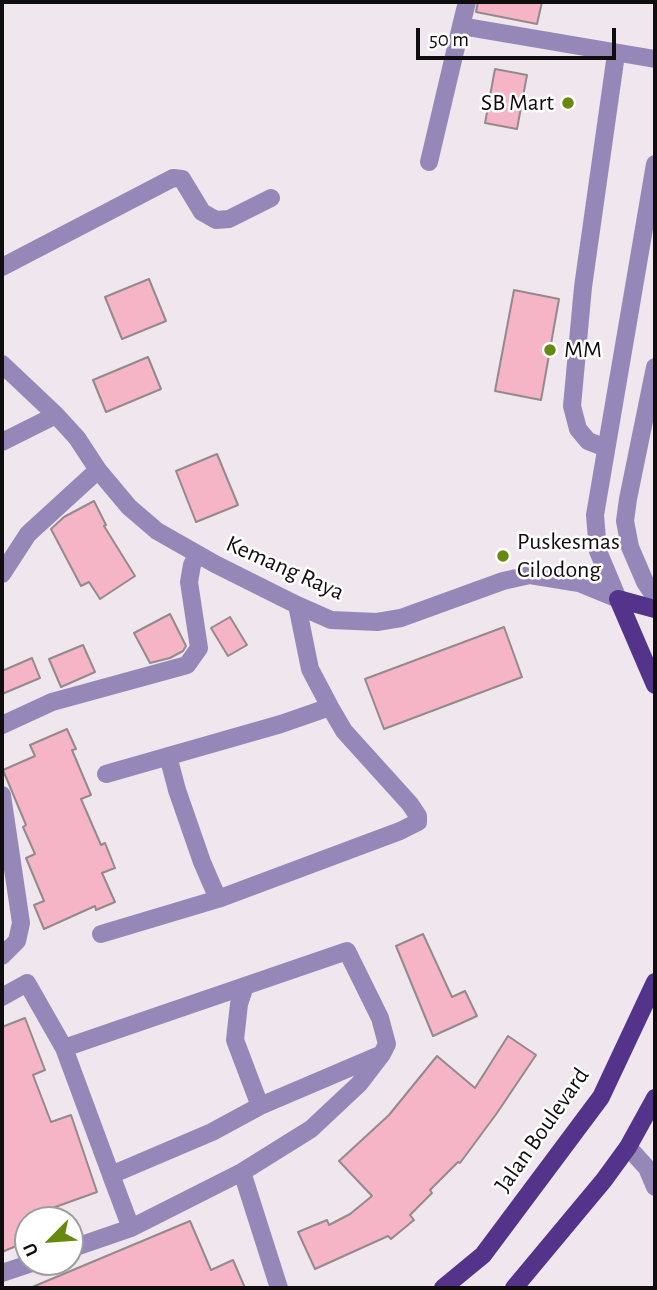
<!DOCTYPE html>
<style>
body{margin:0}
#map{position:relative;width:657px;height:1290px;overflow:hidden;background:#efe6ee;font-family:"Alegreya Sans",sans-serif}
canvas{display:block}
.frame{position:absolute;inset:0;border:4px solid #100d0f;pointer-events:none}
.north{position:absolute;left:14px;top:1206px;width:70px;height:70px;box-sizing:border-box;background:#fff;border:2px solid #9f9e9f;border-radius:50%;rotate:245deg;font-size:19px;font-weight:700;line-height:28px;text-align:center;color:#100d0f}
.north::after{content:'';display:block;margin:auto;width:24px;height:32px;background:#66890e;clip-path:polygon(50% 0,100% 100%,50% 72%,0 100%)}
.scale{position:absolute;left:416px;top:28px;width:200px;height:32px;box-sizing:border-box;border:4px solid #100d0f;border-top:0;padding-left:9px;font-size:21px;line-height:24px;white-space:nowrap;color:#100d0f;-webkit-text-stroke:5px #fff;paint-order:stroke}
</style>
<div id="map">
<canvas width="657" height="1290"></canvas>
<div class="frame"></div>
<div class="north">U</div>
<div class="scale">50 m</div>
</div>
<script>
const c = document.querySelector('canvas').getContext('2d');
c.lineJoin = 'round';
function paint(path, color) { c.fillStyle = color; c.fill(path, 'evenodd'); }
const toPath = rows => new Path2D(rows.map(r => 'M' + r).join(''));
function strokePath(path, color, width, dash) { c.strokeStyle = color; c.lineWidth = width; c.lineCap = dash ? 'butt' : 'round'; c.setLineDash(dash || []); c.stroke(path); }
function write(font, color, halo, rows, align = 'center') {
  c.font = font + ' "Alegreya Sans",sans-serif'; c.lineWidth = 5; c.setLineDash([]); c.textBaseline = 'middle'; c.strokeStyle = halo; c.fillStyle = color; for (const [text, x, y, turn = 0] of rows) {
    c.save(); c.translate(x, y); c.rotate((+turn || 0) * Math.PI / 180); c.textAlign = isNaN(turn) ? turn : align; if (halo) c.strokeText(text, 0, 0); c.fillText(text, 0, 0); c.restore();
  }
}
const building = toPath([
 [478,2,542,2,537,24,476,12,478,2],
 [495,69,527,75,517,129,485,123,495,69],
 [149,279,166,321,122,339,105,297,149,279],
 [514,290,559,299,541,400,495,391,514,290],
 [148,357,161,389,106,412,93,380,148,357],
 [217,454,238,505,196,522,176,471,217,454],
 [94,501,106,525,104,526,135,576,100,599,89,582,81,586,51,529,64,517,94,501],
 [170,614,186,646,183,651,170,658,150,663,134,633,170,614],
 [230,617,247,645,228,656,211,628,230,617],
 [504,627,522,677,384,729,365,679,504,627],
 [83,645,95,672,61,687,49,659,83,645],
 [32,658,40,678,2,694,2,671,32,658],
 [67,729,76,749,72,750,91,795,81,799,101,845,105,843,115,868,102,873,115,902,96,910,95,906,44,929,34,905,44,901,26,858,35,854,23,827,26,825,3,770,35,756,30,745,67,729],
 [423,934,452,997,465,991,477,1016,433,1036,396,946,423,934],
 [25,1018,45,1070,33,1075,51,1122,71,1115,97,1192,33,1215,35,1220,28,1220,28,1241,2,1252,2,1027,25,1018],
 [508,1036,536,1055,497,1113,460,1163,458,1162,430,1190,432,1193,410,1215,414,1220,391,1239,388,1236,315,1269,298,1232,327,1220,329,1225,350,1214,372,1196,339,1161,389,1115,437,1056,475,1088,508,1036],
 [190,1221,211,1270,233,1260,245,1288,30,1288,190,1221]
]);
paint(building, '#f6b4c7');
strokePath(building, '#94898c', 2);
strokePath(toPath([
 [467,2,461,26,655,59],
 [429,162,461,26],
 [2,267,173,178,182,179,202,212,216,220,229,219,271,198],
 [2,364,56,415,77,438,98,470,129,507,157,531,215,564,297,605,331,620,377,622,401,618,503,581,530,575,579,583,618,599],
 [655,367,628,499,625,521,630,547,645,582,655,597],
 [2,442,56,415],
 [606,448,588,441,578,429,572,406,583,287,616,54],
 [2,574,28,534,98,470],
 [618,599,598,551,595,515,655,164],
 [2,725,52,702,187,665,199,648,189,582,192,565,197,555],
 [168,756,177,790,202,862,218,899],
 [106,774,281,724,330,707],
 [2,795,21,923,17,941,2,956],
 [101,934,218,899,400,831,418,822,418,816,410,804,344,731,330,707,310,669,297,605],
 [245,986,239,1004,235,1040,260,1106],
 [2,997,27,983,64,1048,111,1175,212,1132,260,1106,382,1054,387,1044,380,1018,347,951,64,1048],
 [628,1147,647,1168,655,1187],
 [242,1172,279,1288],
 [111,1175,131,1228],
 [70,1249,131,1228,242,1172,311,1129,359,1084,382,1054],
 [2,1273,35,1262]
]), '#9588b9', 18);
strokePath(toPath([
 [618,599,655,685],
 [618,599,655,609],
 [443,1288,483,1255,601,1097,655,982],
 [514,1288,604,1180,628,1147,655,1098]
]), '#53348a', 18);
for (const [x, y, r, color] of [
 [568,103,7,"#66890e"],
 [550,350,7,"#66890e"],
 [503,556,7,"#66890e"]
]) { const dot = new Path2D(); dot.arc(x, y, r, 0, 2 * Math.PI); c.fillStyle = color; c.fill(dot); strokePath(dot, '#fff', 2.5); }
write('24px', '#100d0f', '#fff', [
 ["SB Mart",554,103,"right"],
 ["MM",564,350],
 ["Puskesmas",517,542],
 ["Cilodong",517,570]
], 'left');
write('24px', '#100d0f', '#fff', [
 ["Kemang Raya",285,568,24],
 ["Jalan Boulevard",542,1130,-55]
]);
</script>
